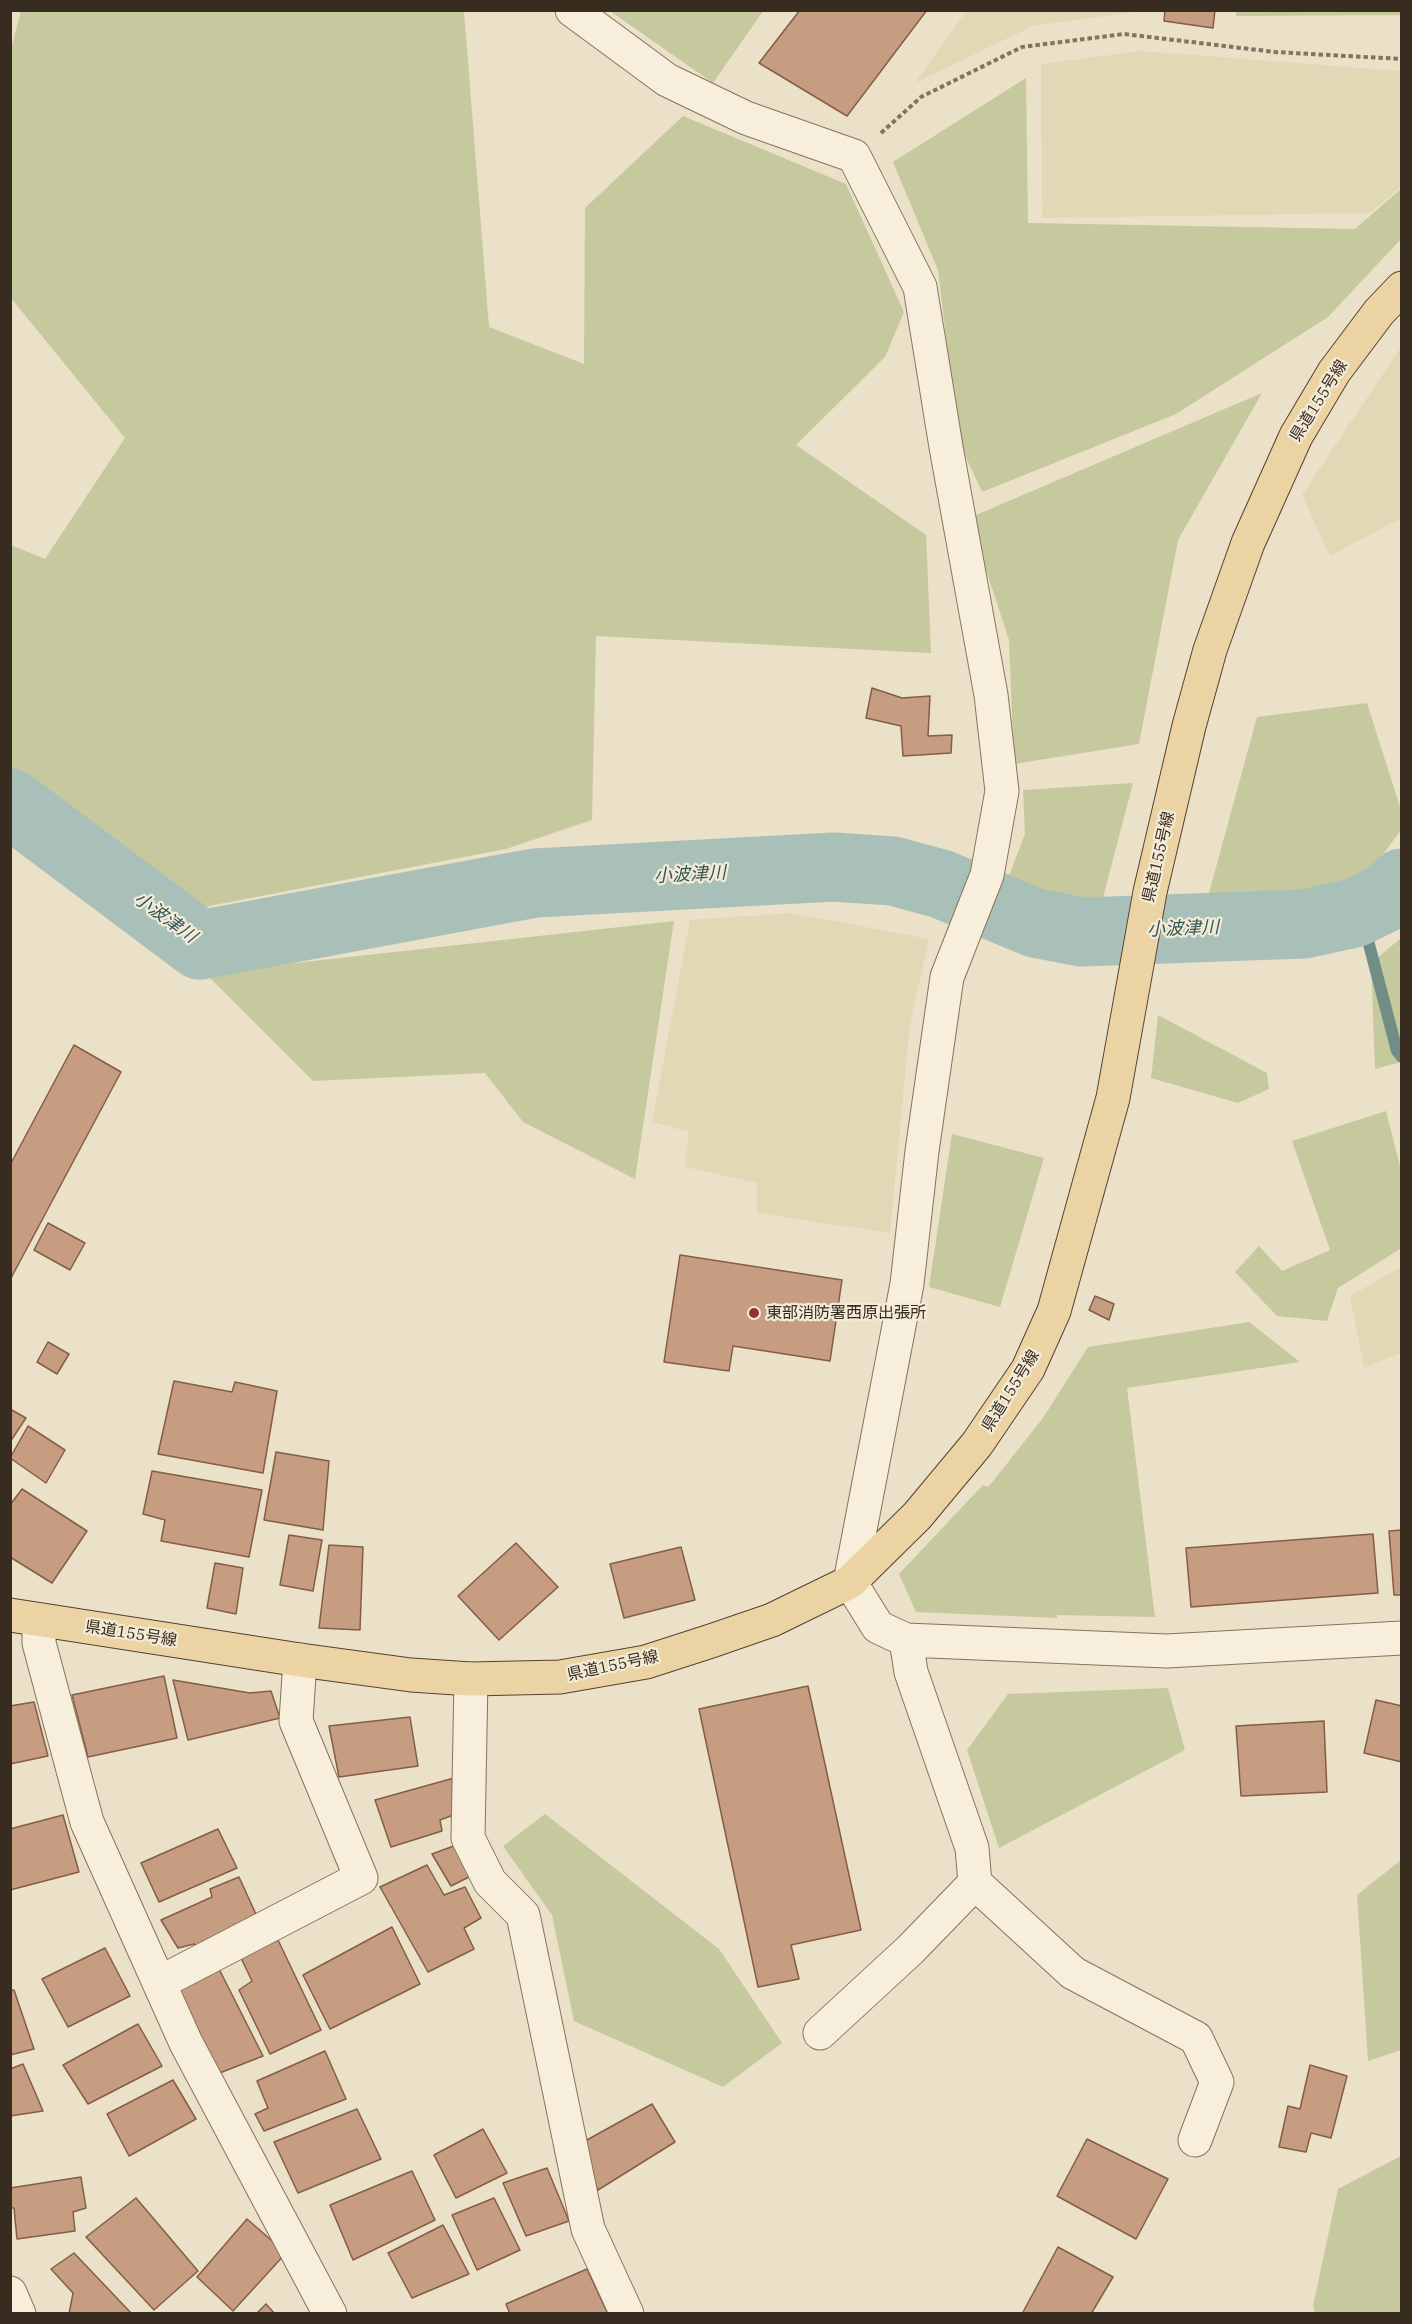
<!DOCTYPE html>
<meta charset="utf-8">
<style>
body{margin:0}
#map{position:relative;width:1412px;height:2324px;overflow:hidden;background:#ebe0c8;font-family:"IBM Plex Serif",serif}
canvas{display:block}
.frame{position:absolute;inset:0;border:12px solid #382c21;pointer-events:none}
</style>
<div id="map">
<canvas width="1412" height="2324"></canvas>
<div class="frame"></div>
</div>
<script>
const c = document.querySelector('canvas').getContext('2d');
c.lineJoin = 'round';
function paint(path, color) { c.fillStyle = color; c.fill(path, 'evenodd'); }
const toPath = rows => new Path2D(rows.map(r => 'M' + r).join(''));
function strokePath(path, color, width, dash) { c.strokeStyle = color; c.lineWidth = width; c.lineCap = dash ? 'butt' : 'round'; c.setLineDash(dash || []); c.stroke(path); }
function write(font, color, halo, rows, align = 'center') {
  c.font = font + ' "IBM Plex Serif","Noto Sans JP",serif'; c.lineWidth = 4.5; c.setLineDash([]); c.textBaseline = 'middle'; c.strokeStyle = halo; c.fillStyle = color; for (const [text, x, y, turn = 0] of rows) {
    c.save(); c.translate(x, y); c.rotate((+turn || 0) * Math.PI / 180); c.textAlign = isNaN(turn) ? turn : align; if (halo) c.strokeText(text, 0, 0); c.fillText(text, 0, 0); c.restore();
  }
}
paint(toPath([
 [967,10,1141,10,1141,11,1033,26,915,83],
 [1142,51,1401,71,1401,187,1370,213,1042,218,1041,64],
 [1401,347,1401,518,1330,556,1302,495],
 [791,913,929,939,910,1023,890,1233,757,1213,757,1183,685,1167,689,1132,652,1122,690,920],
 [1401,1267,1401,1353,1364,1368,1350,1296]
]), '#e1d9b6');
paint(toPath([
 [1401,10,1401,15,1236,16,1236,11],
 [21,11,464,11,489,327,584,364,585,208,683,116,846,184,904,312,885,357,796,445,926,535,931,653,596,636,592,820,506,849,183,911,11,775,11,545,45,559,125,438,11,298,10,53],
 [610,11,763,11,713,83],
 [1026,78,1028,223,1355,229,1401,189,1401,239,1328,317,1176,414,982,492,958,440,938,270,893,162],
 [1262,393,1178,540,1139,744,1014,764,1009,640,969,518],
 [1367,703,1401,810,1401,830,1318,942,1197,937,1257,717],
 [1133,783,1088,955,986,936,1025,834,1023,790],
 [674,921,635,1179,523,1122,485,1073,313,1081,205,973],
 [1401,938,1401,1062,1375,1069,1371,963],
 [1158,1015,1267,1073,1269,1089,1238,1103,1151,1078],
 [1386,1111,1401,1170,1400,1249,1338,1288,1327,1321,1277,1316,1235,1272,1259,1246,1282,1271,1330,1250,1292,1141],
 [952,1134,1044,1158,1000,1307,929,1287],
 [1249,1322,1300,1362,1127,1388,1155,1617,1057,1615,1057,1618,916,1612,899,1574,983,1485,988,1487,994,1480,1043,1418,1088,1347],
 [1168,1688,1185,1750,999,1848,967,1750,1008,1694],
 [545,1814,719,1949,782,2043,723,2087,574,2021,552,1915,503,1846],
 [1401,1860,1401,2050,1368,2061,1357,1895],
 [1401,2156,1401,2313,1315,2313,1313,2306,1338,2189]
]), '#c5c99d');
strokePath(toPath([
 [1360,910,1397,1051,1402,1057]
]), '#708e86', 12);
strokePath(toPath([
 [10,803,200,945,535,883,834,867,893,871,941,884,1035,923,1082,932,1304,924,1354,913,1385,898,1402,883]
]), '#a9c0b9', 69);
const building = toPath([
 [800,10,927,10,847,116,759,63,800,10],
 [1165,10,1215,10,1213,28,1164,21,1165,10],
 [872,688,902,698,930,696,928,736,952,735,951,753,903,756,901,726,866,718,872,688],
 [74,1045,121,1072,10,1280,10,1165,74,1045],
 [48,1223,85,1243,70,1270,34,1250,48,1223],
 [680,1255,842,1280,830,1361,733,1346,729,1371,664,1362,680,1255],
 [1095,1296,1114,1304,1109,1320,1089,1310,1095,1296],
 [48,1342,69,1354,57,1374,37,1362,48,1342],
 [174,1381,232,1392,235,1382,277,1391,263,1473,158,1454,174,1381],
 [10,1409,26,1418,10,1442,10,1409],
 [28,1426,65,1450,46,1483,10,1458,28,1426],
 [276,1452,329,1461,323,1530,264,1520,276,1452],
 [152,1471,262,1490,249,1557,161,1541,165,1520,143,1514,152,1471],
 [22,1489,87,1531,52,1583,10,1557,10,1505,22,1489],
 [1402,1530,1402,1595,1394,1595,1389,1531,1402,1530],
 [1373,1534,1378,1593,1191,1607,1186,1548,1373,1534],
 [289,1535,322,1540,313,1591,280,1585,289,1535],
 [516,1543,558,1587,499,1640,458,1596,516,1543],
 [329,1545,363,1547,360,1630,319,1628,329,1545],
 [681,1547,695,1600,624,1618,610,1564,681,1547],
 [215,1563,243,1568,236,1614,207,1608,215,1563],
 [164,1676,177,1738,88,1757,72,1695,164,1676],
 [173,1680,250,1693,271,1691,280,1718,188,1740,173,1680],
 [808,1686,861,1930,791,1945,799,1979,758,1987,699,1709,808,1686],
 [1376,1700,1402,1706,1402,1762,1364,1753,1376,1700],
 [34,1702,48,1756,10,1764,10,1706,34,1702],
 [410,1717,418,1766,339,1777,329,1726,410,1717],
 [1324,1721,1327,1792,1241,1796,1236,1726,1324,1721],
 [454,1778,456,1814,440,1820,442,1831,391,1847,375,1800,454,1778],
 [63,1815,79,1872,10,1890,10,1829,63,1815],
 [218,1829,237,1868,159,1902,141,1863,218,1829],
 [459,1844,475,1874,451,1886,432,1854,459,1844],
 [427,1865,444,1895,465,1887,481,1918,464,1928,474,1949,428,1972,380,1887,427,1865],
 [239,1877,260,1923,201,1955,194,1944,178,1948,161,1920,212,1897,210,1889,239,1877],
 [392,1927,420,1984,330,2029,303,1975,392,1927],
 [278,1940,321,2030,270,2054,239,1990,252,1981,240,1956,278,1940],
 [105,1948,130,1996,68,2027,42,1979,105,1948],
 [217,1965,263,2056,212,2076,170,1986,217,1965],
 [14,1990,34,2049,10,2055,10,1991,14,1990],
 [138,2024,162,2066,88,2104,63,2065,138,2024],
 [325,2051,346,2099,264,2131,255,2114,268,2108,257,2081,325,2051],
 [23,2064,43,2111,10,2116,10,2069,23,2064],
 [1310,2065,1347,2076,1331,2138,1311,2133,1306,2152,1279,2147,1288,2106,1300,2109,1310,2065],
 [173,2080,196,2119,129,2156,107,2114,173,2080],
 [652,2104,675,2142,598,2190,576,2146,652,2104],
 [357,2109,381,2159,298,2193,274,2142,357,2109],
 [483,2129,507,2173,456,2198,434,2155,483,2129],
 [1087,2139,1168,2179,1136,2239,1057,2196,1087,2139],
 [547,2168,569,2221,526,2236,503,2183,547,2168],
 [412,2171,435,2220,353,2260,330,2205,412,2171],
 [81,2177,86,2208,73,2212,75,2231,17,2239,14,2208,10,2208,10,2188,81,2177],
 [136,2198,198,2271,154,2310,86,2237,136,2198],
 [494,2198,520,2250,477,2270,452,2215,494,2198],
 [247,2219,286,2253,233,2311,197,2277,247,2219],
 [443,2225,469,2274,412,2298,388,2253,443,2225],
 [1058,2247,1113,2277,1091,2314,1022,2314,1058,2247],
 [74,2253,132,2314,69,2314,73,2293,51,2269,74,2253],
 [587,2269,608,2314,510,2314,506,2304,587,2269],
 [266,2304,275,2314,256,2314,266,2304]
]);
paint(building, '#c79d81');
strokePath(building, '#845d46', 1.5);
const minor = toPath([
 [572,10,667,80,746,118,854,156,920,287,946,447,991,695,1002,791,987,875,947,977,922,1151,907,1284,850,1582,878,1627,906,1640,1167,1651,1402,1638],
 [39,1620,39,1643,87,1822,186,2043,330,2314],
 [471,1679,468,1838,490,1882,523,1915,588,2229,627,2314],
 [975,1883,1073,1973,1196,2038,1217,2082,1195,2140],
 [159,1983,361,1878,296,1721,300,1660],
 [820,2033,910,1950,975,1883,972,1848,911,1672,906,1640],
 [10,2293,19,2314]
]);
const major = toPath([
 [10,1615,300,1660,411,1675,471,1679,560,1677,646,1662,711,1641,772,1620,850,1582,917,1516,977,1444,1028,1369,1054,1311,1113,1098,1150,892,1189,726,1210,650,1248,543,1296,436,1334,372,1379,312,1402,288]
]);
strokePath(minor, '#86735e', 35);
strokePath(major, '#554132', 35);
strokePath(toPath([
 [881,133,921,97,1022,47,1124,34,1275,52,1402,59]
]), '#86735e', 4, [4.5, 3]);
strokePath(minor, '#f7eedb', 33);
strokePath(major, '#ebd3a4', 33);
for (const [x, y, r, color] of [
 [754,1313,6,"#913335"]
]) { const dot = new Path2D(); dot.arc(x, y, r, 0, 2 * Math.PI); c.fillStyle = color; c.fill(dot); strokePath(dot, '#f3ebd7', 2); }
write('16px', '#382c21', '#f3ebd7', [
 ["県道155号線",1319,401,-58],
 ["県道155号線",1159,857,-77],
 ["県道155号線",1011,1391,-58],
 ["県道155号線",131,1634,9],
 ["県道155号線",613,1666,-12]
]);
write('16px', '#382c21', '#f3ebd7', [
 ["東部消防署西原出張所",766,1313]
], 'left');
write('italic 18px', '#315653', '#f3ebd7', [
 ["小波津川",690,875,-3],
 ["小波津川",165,918,36],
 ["小波津川",1183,929,-2]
]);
</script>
